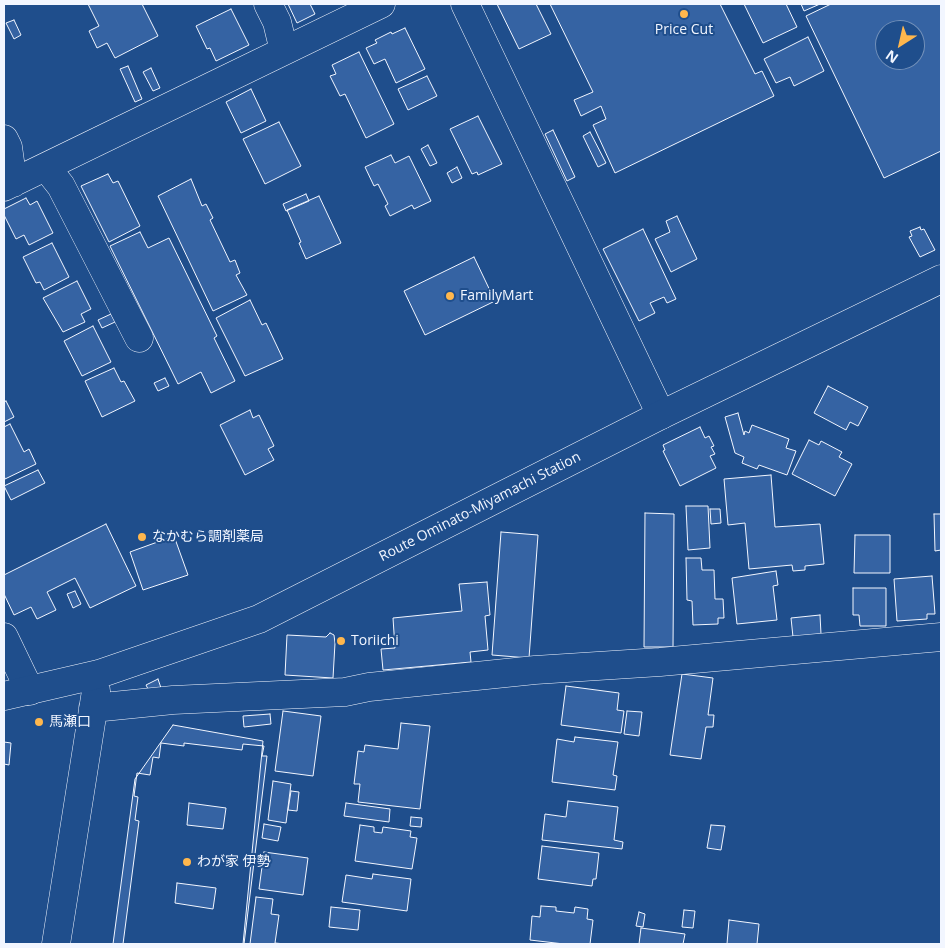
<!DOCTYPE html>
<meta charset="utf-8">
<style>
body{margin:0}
#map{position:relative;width:945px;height:948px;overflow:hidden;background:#1f4e8c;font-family:"Open Sans",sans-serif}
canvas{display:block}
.frame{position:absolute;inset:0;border:5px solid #f2f6ff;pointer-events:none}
.north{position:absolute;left:875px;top:20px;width:50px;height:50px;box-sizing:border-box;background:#1f4e8c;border:1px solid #7391ba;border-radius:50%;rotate:215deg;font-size:14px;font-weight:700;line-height:20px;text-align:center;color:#f2f6ff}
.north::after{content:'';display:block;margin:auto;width:18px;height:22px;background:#ffb74d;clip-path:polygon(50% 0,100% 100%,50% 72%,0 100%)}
</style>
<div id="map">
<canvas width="945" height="948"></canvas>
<div class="frame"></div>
<div class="north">N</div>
</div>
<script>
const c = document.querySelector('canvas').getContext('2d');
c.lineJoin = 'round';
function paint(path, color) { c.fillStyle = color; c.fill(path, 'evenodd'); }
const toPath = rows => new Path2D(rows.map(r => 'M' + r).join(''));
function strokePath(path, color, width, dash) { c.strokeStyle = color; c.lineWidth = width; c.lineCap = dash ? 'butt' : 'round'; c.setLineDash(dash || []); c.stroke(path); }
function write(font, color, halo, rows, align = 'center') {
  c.font = font + ' "Open Sans","Noto Sans JP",sans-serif'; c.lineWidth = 4; c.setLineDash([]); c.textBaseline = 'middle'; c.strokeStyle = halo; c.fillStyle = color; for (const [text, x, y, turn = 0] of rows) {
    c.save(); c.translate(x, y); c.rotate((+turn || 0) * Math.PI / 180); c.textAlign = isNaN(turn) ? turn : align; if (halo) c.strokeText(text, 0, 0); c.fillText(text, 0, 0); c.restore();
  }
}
const building = toPath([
 [88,4,142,4,158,36,115,58,107,43,97,48,89,31,99,26,88,4],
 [288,4,310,4,315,14,297,23,288,4],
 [497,4,536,4,551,34,519,49,497,4],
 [550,4,720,4,755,74,762,71,774,96,615,173,593,125,606,119,601,106,581,116,574,100,593,92,550,4],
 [744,4,786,4,797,27,763,43,744,4],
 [801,4,820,4,804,11,801,4],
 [831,4,941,4,941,151,884,178,806,16,831,4],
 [885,30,915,30,915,60,885,60,885,30],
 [231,9,249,45,216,61,210,48,207,49,196,26,231,9],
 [14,20,21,35,14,39,6,23,14,20],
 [405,28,425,69,396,83,385,59,374,64,366,48,377,43,375,40,391,32,392,34,405,28],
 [808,37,824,71,794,86,790,77,776,83,764,59,808,37],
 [359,52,394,124,366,138,345,94,340,96,330,76,336,74,332,65,359,52],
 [128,66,142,99,135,102,120,69,128,66],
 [151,68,160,88,153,91,143,72,151,68],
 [427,76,437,96,408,110,398,89,427,76],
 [251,89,266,121,241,133,226,102,251,89],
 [478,116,502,164,478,175,477,172,472,174,450,129,478,116],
 [279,122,301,166,265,184,243,139,279,122],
 [553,130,575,177,567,181,545,134,553,130],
 [590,132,606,163,598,167,583,136,590,132],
 [428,145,437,163,430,166,421,149,428,145],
 [391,155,395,163,409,156,431,201,414,209,412,205,390,216,385,206,388,204,378,184,374,186,365,167,391,155],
 [457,167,462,178,452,183,447,173,457,167],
 [108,174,113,183,118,181,140,226,109,242,81,186,108,174],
 [191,179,202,206,206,204,213,218,210,220,230,262,235,260,240,273,236,275,247,295,213,311,158,196,191,179],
 [306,194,309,201,286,211,283,204,306,194],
 [319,196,341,243,306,259,299,243,301,242,287,210,319,196],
 [26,198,30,205,37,201,53,233,29,245,24,235,16,239,4,215,4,209,26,198],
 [677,216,697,259,671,272,655,239,670,232,666,221,677,216],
 [920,227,921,230,924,229,935,250,920,257,909,237,912,236,910,231,920,227],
 [643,229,676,299,667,303,664,297,650,303,655,313,639,321,603,249,643,229],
 [140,232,148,248,169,238,217,336,214,338,235,381,211,393,201,372,178,384,110,246,140,232],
 [52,243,69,277,44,290,40,282,36,283,23,257,52,243],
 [474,257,495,301,425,335,404,291,474,257],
 [77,281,91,309,81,314,85,322,63,332,43,298,77,281],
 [250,300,262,325,266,323,283,359,245,376,216,318,250,300],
 [111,314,115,322,102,328,98,320,111,314],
 [93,326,111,362,82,376,64,341,93,326],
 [114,368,121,382,124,381,135,401,102,417,85,381,114,368],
 [165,378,169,386,158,391,154,383,165,378],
 [828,386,868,407,858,426,850,422,846,430,814,413,828,386],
 [6,401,14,417,4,422,4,402,6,401],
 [250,410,253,418,259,415,274,446,268,449,274,460,245,475,220,425,250,410],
 [738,413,744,435,745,431,749,433,752,425,789,439,786,448,796,451,787,475,759,465,757,469,742,463,744,457,735,453,725,417,738,413],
 [10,424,24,452,29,449,36,464,5,479,4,475,4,427,10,424],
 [700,427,705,438,709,436,714,446,711,447,715,454,710,456,716,468,680,486,663,451,665,450,663,445,700,427],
 [809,440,819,445,821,441,842,452,839,457,852,464,835,496,792,474,809,440],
 [38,470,45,483,11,500,4,486,38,470],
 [771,475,775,527,820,524,824,564,805,566,805,570,793,571,792,565,749,569,745,523,728,525,724,479,771,475],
 [686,506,708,506,710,548,688,550,686,506],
 [710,509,720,509,721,523,711,524,710,509],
 [645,513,674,514,673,647,644,647,645,513],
 [934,514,941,514,941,550,935,551,934,514],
 [106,524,136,586,90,608,75,578,47,592,56,610,37,619,31,607,14,615,4,594,4,575,106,524],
 [501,532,538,535,529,658,492,655,501,532],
 [855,535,890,535,890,573,854,573,855,535],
 [174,536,188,575,143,590,130,552,174,536],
 [686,558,701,558,702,570,714,570,715,599,723,599,724,618,718,618,718,624,693,625,692,601,687,600,686,558],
 [776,571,778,585,773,586,777,620,737,624,732,578,776,571],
 [932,576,935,614,927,614,927,619,897,621,894,579,932,576],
 [487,582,490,615,485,616,488,650,470,652,471,662,383,670,381,649,395,648,393,618,462,611,459,584,487,582],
 [853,588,886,588,886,626,860,626,859,615,853,615,853,588],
 [75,591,81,604,73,608,67,594,75,591],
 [820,615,821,634,793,637,791,618,820,615],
 [330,633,334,635,335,643,333,678,285,675,287,635,326,637,330,633],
 [682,674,713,678,708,715,714,715,713,727,706,727,701,759,670,755,682,674],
 [158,679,161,688,150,693,146,685,158,679],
 [566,686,619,693,617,710,624,711,621,733,561,725,566,686],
 [283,711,321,716,313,776,275,771,283,711],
 [627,711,642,712,639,736,624,734,627,711],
 [270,714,271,724,244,727,243,716,270,714],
 [401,723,430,726,420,809,358,802,360,784,354,784,358,751,364,752,365,745,398,749,401,723],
 [173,725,263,741,243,944,113,944,135,779,173,725],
 [575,737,618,742,613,775,617,776,615,790,552,782,557,739,574,742,575,737],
 [4,742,11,743,9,765,4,764,4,742],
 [161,743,184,746,184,743,242,750,243,744,264,746,262,756,267,756,244,944,123,944,139,821,135,820,138,797,134,796,137,773,150,775,153,757,159,758,161,743],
 [189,803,226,808,223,829,187,825,189,803],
 [177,883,216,888,213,909,175,903,177,883],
 [273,781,291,784,286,823,268,820,273,781],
 [291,791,299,792,297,811,288,810,291,791],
 [568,801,618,807,614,840,623,842,622,849,542,840,545,814,566,817,568,801],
 [346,803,390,809,389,822,344,816,346,803],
 [411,817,422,818,421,827,410,826,411,817],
 [264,824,281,827,278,841,262,838,264,824],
 [360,825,374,827,374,832,382,833,383,827,411,831,410,837,417,838,412,869,355,861,360,825],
 [711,825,725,826,721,850,707,848,711,825],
 [542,846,599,853,596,879,593,879,592,886,538,879,542,846],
 [264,852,308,858,303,895,259,889,264,852],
 [373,874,411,879,407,911,342,902,346,875,372,879,373,874],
 [256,897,273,899,271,914,279,915,275,943,285,944,250,944,256,897],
 [541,906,556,907,556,911,574,913,575,907,588,909,587,919,593,920,590,944,564,944,530,940,532,916,540,917,541,906],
 [331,907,360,910,358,930,329,927,331,907],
 [684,910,695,911,693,928,682,927,684,910],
 [639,912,645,914,643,927,636,926,639,912],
 [729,920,759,924,757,944,727,944,729,920],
 [641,928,685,934,683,944,639,944,641,928]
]);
paint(building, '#3563a3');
strokePath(building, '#f2f6ff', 1);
const minor = toPath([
 [268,4,277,22,284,51],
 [465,4,661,415],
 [4,139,8,147,13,183],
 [46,167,61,186,139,338],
 [4,187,381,4],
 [4,637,30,691],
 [93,708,173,700,345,692,369,687,535,670,660,662,941,637],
 [56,944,96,691]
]);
const major = toPath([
 [4,696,99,674,259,619,661,415,941,279]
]);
strokePath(minor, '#f2f6ff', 29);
strokePath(major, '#f2f6ff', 29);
strokePath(minor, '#1f4e8c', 28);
strokePath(major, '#1f4e8c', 28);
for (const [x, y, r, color] of [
 [684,14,5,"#ffb74d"],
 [450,296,5,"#ffb74d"],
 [142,537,5,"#ffb74d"],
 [341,641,5,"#ffb74d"],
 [39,722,5,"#ffb74d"],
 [187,862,5,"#ffb74d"]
]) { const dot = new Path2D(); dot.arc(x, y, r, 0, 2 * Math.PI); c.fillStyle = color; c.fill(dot); strokePath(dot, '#1f4e8c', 2); }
write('14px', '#f2f6ff', '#1f4e8c', [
 ["Price Cut",684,30,"center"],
 ["FamilyMart",460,296],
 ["なかむら調剤薬局",152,537],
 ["Toriichi",351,641],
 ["馬瀬口",49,722],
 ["わが家 伊勢",197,862]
], 'left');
write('14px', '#f2f6ff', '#1f4e8c', [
 ["Route Ominato-Miyamachi Station",480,507,-27]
]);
</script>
